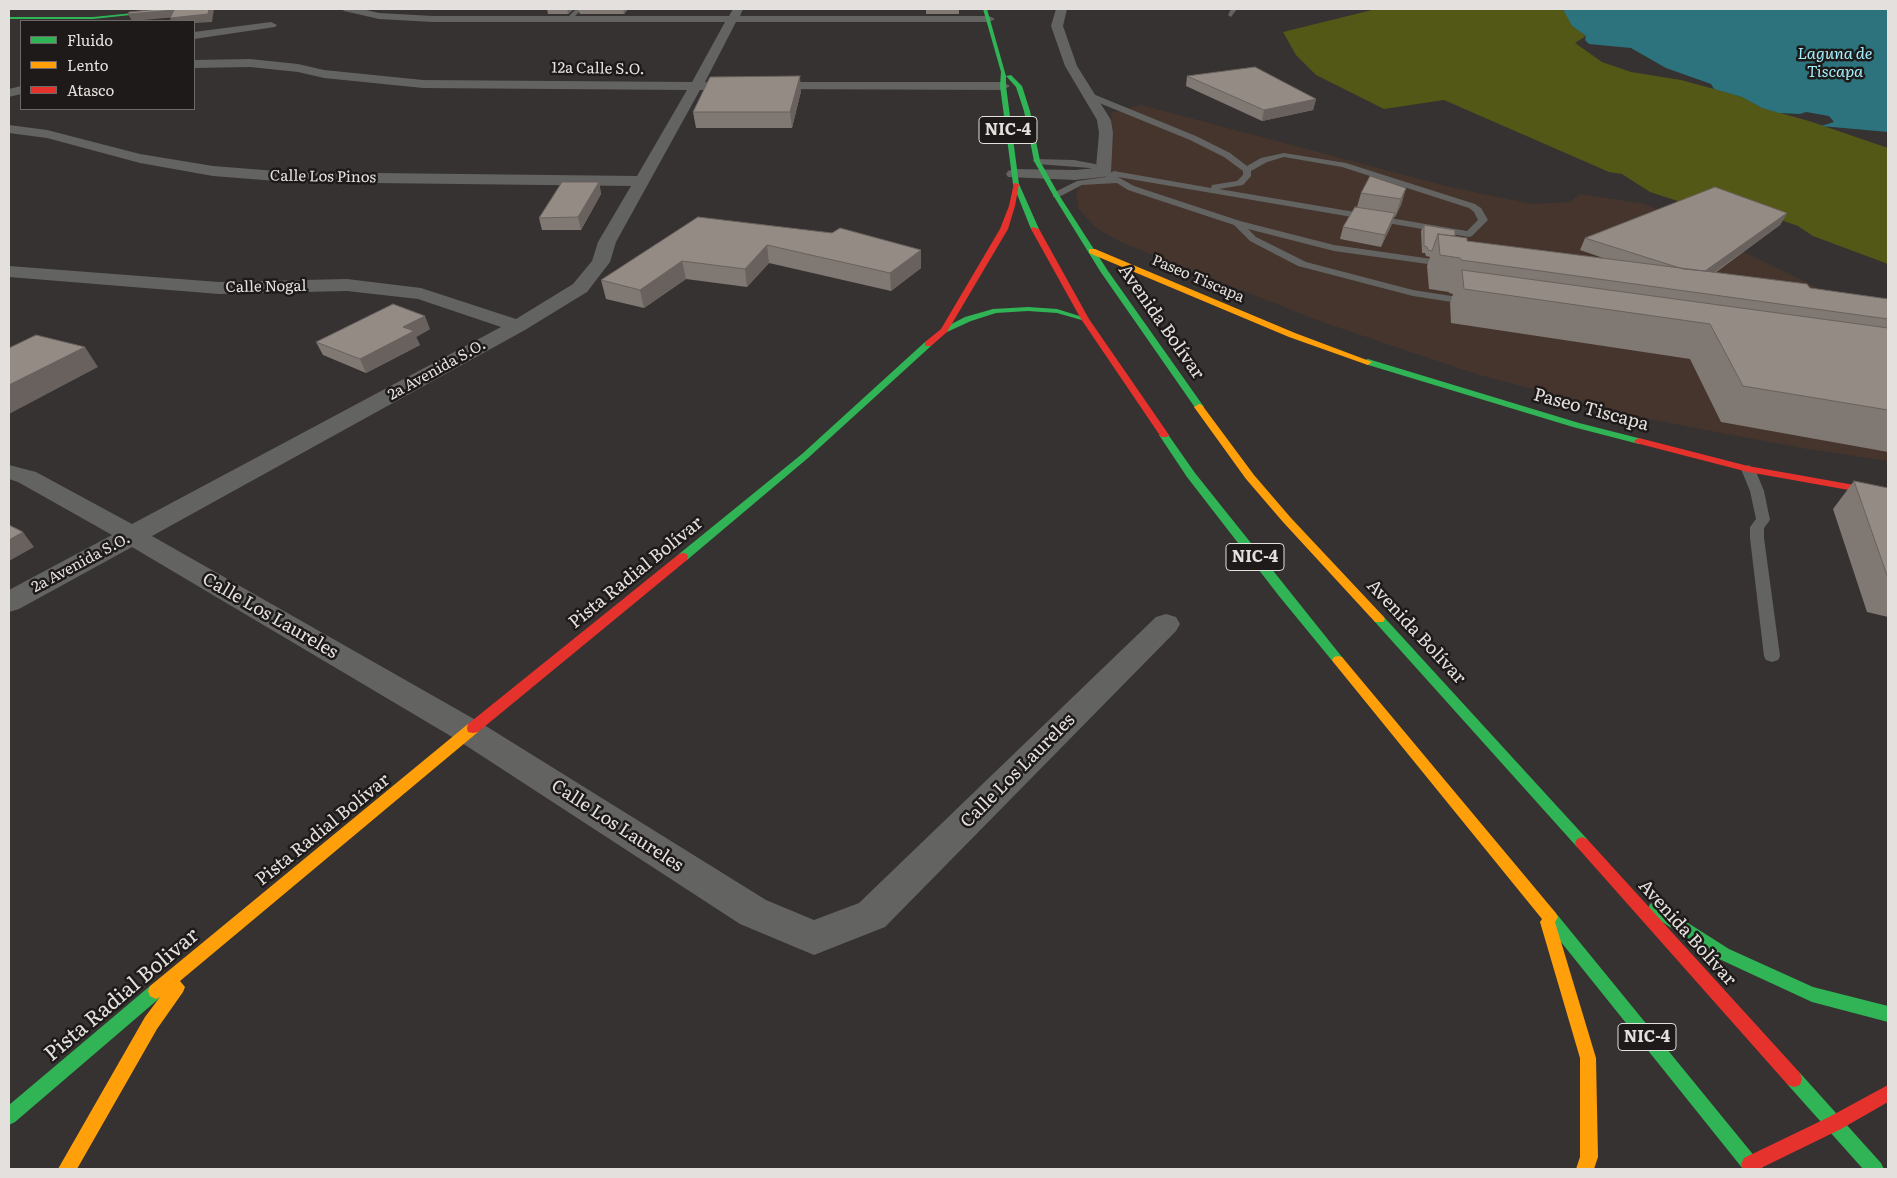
<!DOCTYPE html>
<meta charset="utf-8">
<style>
body{margin:0}
#map{position:relative;width:1897px;height:1178px;overflow:hidden;background:#363231;font-family:Literata,serif}
canvas{display:block}
.frame{position:absolute;inset:0;border:10px solid #e4e0de;pointer-events:none}
.legend{position:absolute;left:20px;top:20px;width:175px;height:90px;box-sizing:border-box;background:#1d1a19;border:1px solid #6d6968;margin:0;padding:6px 9px;list-style:none;font-size:15px;color:#e4e0de}
.legend li{display:flex;align-items:center;gap:10px;height:25px}
.legend b{width:25px;border:1px solid #6d6968}
</style>
<div id="map">
<canvas width="1897" height="1178"></canvas>
<div class="frame"></div>
<ul class="legend">
<li><b style="height:6px;background:#30b455"></b>Fluido</li>
<li><b style="height:6px;background:#ff9f0a"></b>Lento</li>
<li><b style="height:6px;background:#e5322d"></b>Atasco</li>
</ul>
</div>
<script>
const c = document.querySelector('canvas').getContext('2d');
c.lineJoin = 'round';
function paint(path, color) { c.fillStyle = color; c.fill(path, 'evenodd'); }
const toPath = rows => new Path2D(rows.map(r => 'M' + r).join(''));
function strokePath(path, color, width, dash) { c.strokeStyle = color; c.lineWidth = width; c.lineCap = dash ? 'butt' : 'round'; c.setLineDash(dash || []); c.stroke(path); }
function write(font, color, halo, rows, align = 'center') {
  c.font = font + ' Literata,serif'; c.lineWidth = 5; c.setLineDash([]); c.textBaseline = 'middle'; c.strokeStyle = halo; c.fillStyle = color; for (const [text, x, y, turn = 0] of rows) {
    c.save(); c.translate(x, y); c.rotate((+turn || 0) * Math.PI / 180); c.textAlign = isNaN(turn) ? turn : align; if (halo) c.strokeText(text, 0, 0); c.fillText(text, 0, 0); c.restore();
  }
}
paint(toPath([
 [1141,105,1446,186,1531,204,1570,202,1580,194,1645,204,1839,298,1888,307,1888,461,1807,449,1653,420,1479,375,1319,321,1123,243,1096,228,1079,209,1076,193,1097,160,1114,141,1111,113]
]), '#45352d');
paint(toPath([
 [1376,9,1564,9,1572,26,1586,36,1575,43,1602,62,1631,72,1681,80,1714,89,1742,97,1762,108,1809,121,1888,148,1888,264,1813,236,1798,226,1750,209,1684,203,1650,192,1622,174,1609,172,1444,100,1384,109,1316,75,1296,55,1283,32]
]), '#535817');
paint(toPath([
 [1563,9,1888,9,1888,132,1821,126,1834,122,1829,116,1806,112,1800,114,1779,113,1762,108,1742,97,1714,89,1711,84,1666,68,1631,48,1589,44,1585,40,1586,36,1572,26]
]), '#2c737d');
paint(toPath([
 [576,9,582,9,571,20,567,20,567,18,576,9],
 [1231,9,1237,9,1231,17,1228,15,1231,9],
 [1087,94,1093,94,1196,136,1230,153,1247,166,1261,158,1284,153,1346,163,1475,204,1481,208,1488,220,1472,236,1469,237,1118,177,1134,186,1240,221,1334,245,1453,262,1454,264,1449,267,1334,251,1248,229,1256,237,1306,262,1413,290,1471,299,1476,302,1471,305,1413,296,1298,266,1250,241,1234,225,1128,190,1117,183,1082,185,1059,197,1053,197,1053,193,1077,181,1106,177,1090,168,1037,164,1033,161,1034,159,1074,160,1095,164,1110,173,1114,171,1211,188,1212,185,1237,181,1243,175,1243,171,1224,157,1190,140,1087,98,1087,94],
 [1284,157,1342,167,1469,208,1474,212,1478,220,1467,231,1219,189,1243,185,1251,176,1251,171,1267,162,1284,157],
 [1748,465,1755,469,1764,491,1770,520,1764,528,1764,538,1780,656,1778,660,1772,662,1766,660,1764,656,1750,538,1750,527,1756,519,1750,491,1741,469,1748,465]
]), '#636362');
paint(toPath([
 [342,9,362,9,379,13,433,16,729,16,733,9,743,9,740,16,989,16,995,19,989,22,736,22,705,82,716,83,718,86,711,90,700,90,616,242,610,262,587,292,525,330,152,536,481,723,766,900,814,920,859,903,1156,617,1166,614,1176,617,1180,624,1176,631,885,927,814,955,740,924,459,741,132,547,19,609,9,612,9,590,112,535,18,482,9,479,9,465,36,472,132,524,501,327,418,299,347,291,219,294,9,277,9,266,219,282,347,279,421,288,516,319,573,284,592,261,598,242,631,186,289,182,213,176,140,163,47,138,9,133,9,125,47,130,140,154,213,166,289,172,637,176,687,90,423,88,324,78,298,72,250,67,194,68,194,60,250,59,298,64,324,70,423,80,692,82,725,22,433,22,379,19,344,11,342,9],
 [1056,9,1067,9,1063,26,1077,66,1111,120,1113,133,1111,172,1109,175,1103,177,1075,180,1008,177,1006,174,1008,171,1014,169,1075,170,1096,168,1099,133,1097,120,1065,66,1051,26,1056,9],
 [271,22,277,25,275,27,194,39,194,32,271,22],
 [764,82,1003,82,1010,86,1003,90,759,89,757,86,759,83,764,82],
 [21,86,21,94,9,97,9,89,21,86]
]), '#636362');
paint(toPath([
 [174,9,187,9,93,19,9,19,9,17,93,17,174,9],
 [983,9,987,9,1006,76,1011,75,1022,86,1030,111,1040,161,1059,195,1108,271,1204,407,1202,409,1196,409,1100,271,1053,195,1034,161,1024,111,1016,87,1006,76,1006,86,1019,184,1039,229,1035,231,1031,229,1013,184,1000,86,1001,72,983,9],
 [1028,307,1057,309,1089,319,1085,321,1057,313,1028,311,996,313,971,321,947,332,944,332,940,330,965,317,993,309,1028,307],
 [928,341,931,342,931,346,808,458,687,560,679,560,678,557,679,554,802,454,925,342,928,341],
 [1368,359,1579,423,1642,439,1644,441,1639,444,1573,427,1365,364,1365,360,1368,359],
 [1164,432,1167,433,1195,473,1342,657,1344,660,1342,663,1334,663,1279,596,1187,477,1159,435,1164,432],
 [1379,615,1383,616,1587,839,1589,843,1587,847,1582,849,1577,847,1375,622,1373,619,1379,615],
 [1655,902,1729,949,1813,987,1888,1006,1888,1022,1812,1002,1719,959,1650,914,1648,909,1650,904,1655,902],
 [1550,910,1555,912,1760,1163,1763,1169,1743,1169,1545,922,1542,917,1545,912,1550,910],
 [156,983,162,986,164,991,162,996,15,1122,9,1125,9,1105,150,986,156,983],
 [1794,1071,1800,1073,1881,1163,1884,1169,1863,1169,1788,1085,1786,1079,1788,1073,1794,1071]
]), '#30b455');
paint(toPath([
 [1089,249,1095,249,1295,333,1372,362,1368,365,1365,364,1289,337,1089,253,1089,249],
 [1199,404,1202,405,1254,475,1291,518,1383,616,1385,619,1383,622,1375,622,1283,522,1246,479,1194,407,1199,404],
 [1338,656,1342,657,1555,912,1558,917,1555,922,1596,1058,1598,1157,1594,1169,1576,1169,1580,1157,1580,1058,1540,922,1542,919,1334,663,1332,660,1334,657,1338,656],
 [473,723,478,724,479,728,478,732,180,981,185,987,183,992,157,1029,77,1169,58,1169,145,1017,160,997,156,999,150,996,148,991,150,986,468,724,473,723]
]), '#ff9f0a');
paint(toPath([
 [1014,183,1019,184,1015,206,1008,229,947,332,931,346,925,346,925,342,941,329,1000,229,1009,206,1014,183],
 [1032,227,1039,229,1089,319,1169,435,1167,437,1161,437,1081,319,1031,229,1032,227],
 [1639,438,1748,466,1888,491,1888,497,1748,472,1636,443,1634,441,1639,438],
 [683,553,687,554,688,557,687,560,478,732,473,733,468,732,467,728,468,724,679,554,683,553],
 [1582,837,1587,839,1800,1073,1802,1079,1800,1085,1794,1087,1788,1085,1577,847,1575,843,1577,839,1582,837],
 [1888,1085,1888,1102,1841,1129,1759,1169,1743,1169,1741,1164,1744,1158,1829,1117,1888,1085]
]), '#e5322d');
paint(toPath([
 [547,9,574,9,568,14,548,14],
 [578,9,628,9,624,14,580,14],
 [926,9,959,9,959,14,926,14],
 [1187,76,1316,99,1313,110,1262,121,1186,86],
 [801,91,792,128,696,128,693,112],
 [599,182,601,194,581,230,542,230,539,218],
 [1406,188,1401,205,1395,217,1394,217,1391,226,1381,247,1340,239,1343,227,1357,207,1361,193],
 [1787,213,1780,225,1715,273,1810,288,1888,299,1888,452,1721,422,1690,359,1451,323,1450,303,1453,294,1449,293,1449,292,1429,289,1427,266,1430,257,1426,256,1425,253,1422,253,1421,231,1424,225,1455,236,1467,241,1606,259,1580,250,1585,238],
 [698,217,921,250,921,268,891,291,769,263,747,287,686,279,644,308,606,299,601,280],
 [430,329,416,337,420,345,366,373,323,355,316,342],
 [1854,481,1888,488,1888,617,1867,612,1833,509]
]), '#807872');
paint(toPath([
 [209,9,214,9,212,22,194,23,194,21,171,21,170,18],
 [567,9,574,9,568,14],
 [623,9,628,9,624,14],
 [174,10,177,17,132,21,128,14],
 [800,76,801,91,792,128,790,112],
 [1316,99,1313,110,1262,121,1264,110],
 [599,182,601,194,581,230,578,217],
 [1406,188,1401,205,1395,217,1401,199],
 [1395,213,1391,226,1381,247,1385,235],
 [1787,213,1780,225,1694,287,1701,274],
 [767,245,769,263,747,287,745,269],
 [921,250,921,268,891,291,890,273],
 [682,261,686,279,644,308,640,290],
 [425,316,430,329,416,337,420,345,366,373,360,359,403,327],
 [85,347,98,367,9,414,9,385],
 [23,532,34,547,9,561,9,540]
]), '#68615d');
const building = toPath([
 [159,9,209,9,208,14,170,18,174,10,128,14,129,12,159,9],
 [1255,67,1316,99,1264,110,1187,76,1255,67],
 [800,76,790,112,693,112,710,77,800,76],
 [1370,176,1406,188,1401,199,1361,193,1370,176],
 [562,182,599,182,578,217,539,218,562,182],
 [1715,187,1787,213,1705,271,1683,269,1585,238,1715,187],
 [1355,207,1395,213,1385,235,1343,227,1355,207],
 [698,217,832,233,840,228,921,250,890,273,767,245,745,269,682,261,640,290,601,280,698,217],
 [1424,225,1455,230,1455,236,1438,234,1432,251,1428,250,1427,247,1424,246,1424,225],
 [1438,234,1467,238,1467,241,1807,284,1810,288,1888,299,1888,319,1461,260,1460,258,1440,255,1438,234],
 [1462,270,1888,328,1888,410,1743,386,1710,324,1464,289,1462,270],
 [393,304,425,316,403,327,414,331,360,359,316,342,393,304],
 [36,335,85,347,9,385,9,348,36,335],
 [1854,481,1888,488,1888,578,1854,481],
 [9,525,23,532,9,540,9,525]
]);
paint(building, '#958b85');
strokePath(building, '#68615d', 1);
write('15px', '#e4e0de', '#1d1a19', [
 ["12a Calle S.O.",598,69,1],
 ["Calle Los Pinos",323,177,1],
 ["Paseo Tiscapa",1198,279,23],
 ["Calle Nogal",266,287,-1],
 ["2a Avenida S.O.",437,370,-29],
 ["2a Avenida S.O.",81,563,-28]
]);
write('italic 16px', '#a4eefa', '#1d1a19', [
 ["Laguna de",1835,54],
 ["Tiscapa",1835,72]
]);
for (const [x, y, w] of [
 [1008,130,58],
 [1255,557,58],
 [1647,1037,58]
]) { const box = new Path2D(); box.roundRect(x - w / 2, y - 13.5, w, 27, 4); c.fillStyle = '#1d1a19'; c.fill(box); strokePath(box, '#e4e0de', 1); }
write('bold 16px', '#e4e0de', null, [
 ["NIC-4",1008,130],
 ["NIC-4",1255,557],
 ["NIC-4",1647,1037]
]);
write('18px', '#e4e0de', '#1d1a19', [
 ["Avenida Bolívar",1161,322,55],
 ["Paseo Tiscapa",1591,410,15],
 ["Pista Radial Bolívar",636,573,-39],
 ["Calle Los Laureles",270,616,30],
 ["Avenida Bolívar",1416,632,47],
 ["Calle Los Laureles",1018,771,-45],
 ["Calle Los Laureles",617,826,33],
 ["Pista Radial Bolívar",323,830,-39],
 ["Avenida Bolívar",1687,933,48]
]);
write('21px', '#e4e0de', '#1d1a19', [
 ["Pista Radial Bolivar",122,995,-40]
]);
</script>
